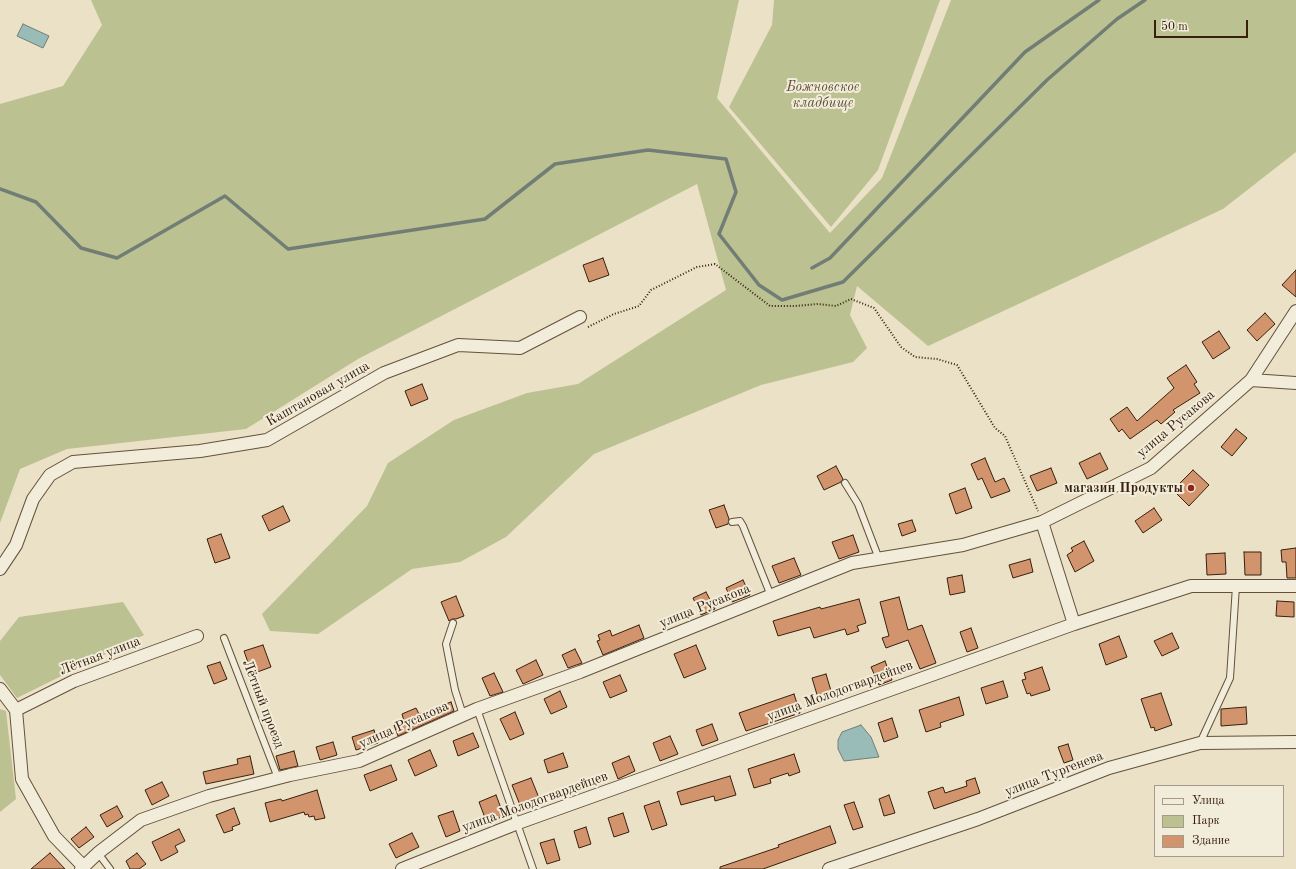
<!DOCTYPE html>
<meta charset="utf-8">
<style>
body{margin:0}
#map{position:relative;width:1296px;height:869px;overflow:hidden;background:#ebe1c6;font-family:"Old Standard TT",serif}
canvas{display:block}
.legend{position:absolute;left:1154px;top:785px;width:130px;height:72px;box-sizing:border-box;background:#f2ecda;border:1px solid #a79a88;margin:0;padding:5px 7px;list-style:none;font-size:12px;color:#37200e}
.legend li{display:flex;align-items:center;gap:8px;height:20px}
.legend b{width:20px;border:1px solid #a79a88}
.scale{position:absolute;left:1154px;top:20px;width:94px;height:18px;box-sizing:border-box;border:2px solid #37200e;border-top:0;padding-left:5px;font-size:12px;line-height:14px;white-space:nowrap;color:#37200e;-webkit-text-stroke:3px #f2ecda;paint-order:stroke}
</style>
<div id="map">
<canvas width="1296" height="869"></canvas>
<ul class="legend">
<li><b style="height:5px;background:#f2ecda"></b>Улица</li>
<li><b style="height:11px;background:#bcc192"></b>Парк</li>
<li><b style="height:11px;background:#d2946c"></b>Здание</li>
</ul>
<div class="scale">50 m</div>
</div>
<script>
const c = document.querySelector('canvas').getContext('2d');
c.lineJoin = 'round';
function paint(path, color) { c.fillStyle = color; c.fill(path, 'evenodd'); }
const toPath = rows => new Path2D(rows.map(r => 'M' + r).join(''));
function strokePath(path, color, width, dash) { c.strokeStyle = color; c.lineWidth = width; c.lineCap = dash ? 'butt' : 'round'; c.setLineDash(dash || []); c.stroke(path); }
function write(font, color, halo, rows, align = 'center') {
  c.font = font + ' "Old Standard TT",serif'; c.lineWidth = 4; c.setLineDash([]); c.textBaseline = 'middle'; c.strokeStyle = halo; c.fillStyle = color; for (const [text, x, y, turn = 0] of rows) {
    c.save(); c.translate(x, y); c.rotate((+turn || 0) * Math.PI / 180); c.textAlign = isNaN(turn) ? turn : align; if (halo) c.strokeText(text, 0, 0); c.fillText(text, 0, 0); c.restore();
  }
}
paint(toPath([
 [91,0,739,0,717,98,830,233,882,178,951,0,1296,0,1296,152,1223,209,928,346,857,286,850,315,867,348,853,362,761,385,594,454,506,537,460,562,412,569,318,634,270,631,262,614,367,506,388,463,454,420,527,393,578,384,726,290,697,184,358,359,246,429,67,449,20,469,0,523,0,104,63,86,102,25],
 [774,0,940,0,878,170,831,227,729,107,772,25],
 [123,602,144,635,17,698,0,675,0,641,19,617],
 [0,709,6,711,16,799,0,812]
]), '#bcc192');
const water = toPath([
 [23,24,49,36,43,48,17,36,23,24],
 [861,725,871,737,879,757,844,761,838,749,838,740,842,732,861,725]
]);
paint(water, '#99bcb9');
strokePath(water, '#727e75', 1);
strokePath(toPath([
 [0,189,36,202,81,248,117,258,225,196,288,249,485,219,555,164,648,150,726,159,736,192,719,234,759,285,782,300,843,282,1047,80,1117,19,1145,0],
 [812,268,830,258,1025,52,1099,0]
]), '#727e75', 3.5);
const building = toPath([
 [603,258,609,275,589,282,583,265,603,258],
 [1296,270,1296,297,1282,285,1296,270],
 [1265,313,1275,324,1257,341,1247,330,1265,313],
 [1219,331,1230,348,1213,359,1202,342,1219,331],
 [1186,365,1197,382,1194,384,1200,393,1173,410,1175,412,1161,424,1157,420,1130,439,1122,429,1119,432,1110,419,1127,407,1137,421,1174,388,1167,378,1186,365],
 [422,384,428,399,411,406,405,391,422,384],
 [1236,429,1247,438,1232,456,1221,447,1236,429],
 [1100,453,1108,469,1087,479,1079,463,1100,453],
 [985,458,995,482,1004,478,1010,491,991,498,982,478,978,480,971,464,985,458],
 [836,466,843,479,841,482,824,490,817,476,836,466],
 [1051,468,1057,483,1037,491,1030,476,1051,468],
 [1193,470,1209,485,1189,506,1173,490,1193,470],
 [965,488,972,508,956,514,949,494,965,488],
 [724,505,729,519,728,524,716,528,709,510,724,505],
 [283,506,290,521,269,531,262,516,283,506],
 [1154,508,1162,520,1143,533,1135,521,1154,508],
 [912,520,916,531,902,536,898,524,912,520],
 [221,534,230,558,215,563,207,539,221,534],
 [853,535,859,552,839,559,832,542,853,535],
 [1084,541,1094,561,1075,572,1067,555,1073,551,1071,548,1084,541],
 [1296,548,1296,578,1287,578,1286,562,1282,562,1281,550,1296,548],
 [1244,552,1261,552,1261,575,1245,575,1244,552],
 [1225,553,1226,574,1207,575,1206,554,1225,553],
 [794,558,801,575,779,583,772,566,794,558],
 [1030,559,1033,572,1013,578,1009,565,1030,559],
 [962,575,965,592,950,595,947,578,962,575],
 [743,580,750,595,732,602,726,588,743,580],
 [706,592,715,609,701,615,693,598,706,592],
 [456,596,464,616,456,619,452,619,449,621,441,602,456,596],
 [899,597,908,630,922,625,936,663,920,669,908,640,886,648,882,638,889,636,880,602,899,597],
 [859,599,866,623,857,626,859,631,847,635,845,629,814,638,810,627,778,636,773,621,820,607,821,609,859,599],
 [1277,601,1294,602,1294,617,1276,616,1277,601],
 [639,625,644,638,603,655,597,641,600,640,598,635,610,630,612,636,639,625],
 [971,628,978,648,967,652,960,632,971,628],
 [1172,633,1179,648,1162,656,1154,641,1172,633],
 [1119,636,1127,657,1106,665,1099,644,1119,636],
 [263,645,271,667,252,674,244,651,263,645],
 [696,645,706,669,684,678,674,654,696,645],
 [575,649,582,663,568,668,562,655,575,649],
 [536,660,543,675,523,684,516,670,536,660],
 [885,661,892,680,879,685,871,667,885,661],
 [220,662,227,679,214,684,207,666,220,662],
 [1042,667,1050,690,1031,696,1030,693,1027,694,1022,680,1026,679,1024,673,1042,667],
 [494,673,503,692,490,696,482,678,494,673],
 [826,674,832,694,818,698,812,678,826,674],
 [620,675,627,691,610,698,603,682,620,675],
 [1003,681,1008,697,986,704,981,688,1003,681],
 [560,691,567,707,551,714,544,699,560,691],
 [1161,693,1172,725,1155,731,1154,727,1151,728,1141,699,1161,693],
 [794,694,800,713,746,731,739,713,794,694],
 [959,697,964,715,940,723,941,727,926,732,919,710,959,697],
 [451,702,454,711,398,736,394,725,404,721,402,714,416,708,419,714,451,702],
 [1246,707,1247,724,1221,726,1221,709,1246,707],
 [515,712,524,734,510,740,500,719,515,712],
 [892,718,898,737,884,742,878,723,892,718],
 [712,724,718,740,702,746,696,730,712,724],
 [374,730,378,743,356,750,352,737,374,730],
 [473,733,479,747,458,756,453,741,473,733],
 [670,736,678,754,660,761,653,743,670,736],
 [333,742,337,755,320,760,316,747,333,742],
 [1068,744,1073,760,1064,763,1058,747,1068,744],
 [430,750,437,766,415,776,408,760,430,750],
 [294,751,298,766,280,770,276,756,294,751],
 [563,753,568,767,548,773,544,760,563,753],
 [794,754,800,772,789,776,788,773,770,779,771,783,754,788,748,769,794,754],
 [250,756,254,774,206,784,203,772,238,764,237,759,250,756],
 [629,756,635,771,618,779,612,763,629,756],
 [391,765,397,780,370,791,364,775,391,765],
 [730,776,736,795,715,801,714,796,681,805,677,792,730,776],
 [531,778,541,803,522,810,512,785,531,778],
 [975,778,980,793,934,809,928,792,943,787,945,793,967,786,966,781,975,778],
 [162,782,169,796,152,805,145,790,162,782],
 [317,790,325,818,315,820,314,816,309,817,308,814,305,815,304,812,270,822,265,803,281,799,282,801,317,790],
 [496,795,504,816,487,823,479,802,496,795],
 [889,795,895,813,884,816,879,799,889,795],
 [659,801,667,825,652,830,644,806,659,801],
 [854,802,863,827,853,830,844,805,854,802],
 [117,806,123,817,107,827,100,815,117,806],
 [234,808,240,824,232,827,233,830,224,833,216,815,234,808],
 [453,811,460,831,446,837,438,816,453,811],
 [623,813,629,832,614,837,608,818,623,813],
 [830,826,836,843,763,869,720,869,720,867,779,847,778,845,830,826],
 [86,827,94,837,79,848,71,839,86,827],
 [586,827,591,844,579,848,574,831,586,827],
 [179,829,185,841,175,846,178,852,161,861,152,842,179,829],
 [412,833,419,847,396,858,389,844,412,833],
 [554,839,560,860,547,864,540,843,554,839],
 [50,853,65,869,31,869,50,853],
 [137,853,146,864,139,869,130,869,126,861,137,853]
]);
paint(building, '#d2946c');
strokePath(building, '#37200e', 1);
const lane = toPath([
 [845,483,858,504,879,559],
 [732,522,740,521,743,526,771,596],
 [453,623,446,644,455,690,463,715],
 [224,638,278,778],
 [477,709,533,869],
 [1200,743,1230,678,1236,586],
 [98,853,110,869]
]);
const street = toPath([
 [1251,380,1296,383],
 [1042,522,1074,624],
 [0,569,16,545,33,499,50,475,73,462,200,451,267,440,384,373,458,345,520,348,580,317],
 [0,689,16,710,22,779,54,836,83,866],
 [16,710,74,681,197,636],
 [81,869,98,853,141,820,209,796,290,775,359,761,477,709,580,672,852,563,963,545,1042,522,1151,468,1251,380,1296,311],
 [402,869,518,823,1074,624,1191,586,1296,586],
 [829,869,978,819,1109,768,1200,743,1296,742]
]);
strokePath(lane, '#64503c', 8);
strokePath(street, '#64503c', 14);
strokePath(toPath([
 [588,327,614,314,639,306,651,290,697,267,715,264,770,306,795,306,818,304,836,306,851,299,874,308,901,347,915,357,937,359,957,365,995,428,1005,436,1038,511]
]), '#37200e', 2, [1, 2]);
strokePath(lane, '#f2ecda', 6);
strokePath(street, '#f2ecda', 12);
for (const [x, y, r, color] of [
 [1191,488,4,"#8f2418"]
]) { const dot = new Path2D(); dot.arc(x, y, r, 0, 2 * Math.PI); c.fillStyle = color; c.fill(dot); strokePath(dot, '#f2ecda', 1.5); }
write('italic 14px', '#5f5036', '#f2ecda', [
 ["Божновское",823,87],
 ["кладбище",823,103]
]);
write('14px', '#37200e', '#f2ecda', [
 ["Каштановая улица",318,394,-30],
 ["улица Русакова",1176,424,-40],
 ["улица Русакова",705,606,-22],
 ["Лётная улица",100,656,-21],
 ["улица Молодогвардейцев",840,691,-20],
 ["Лётный проезд",263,704,69],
 ["улица Русакова",404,725,-24],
 ["улица Тургенева",1054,774,-21],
 ["улица Молодогвардейцев",535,802,-20]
]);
write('bold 14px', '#37200e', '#f2ecda', [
 ["магазин Продукты",1183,488]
], 'right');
</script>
